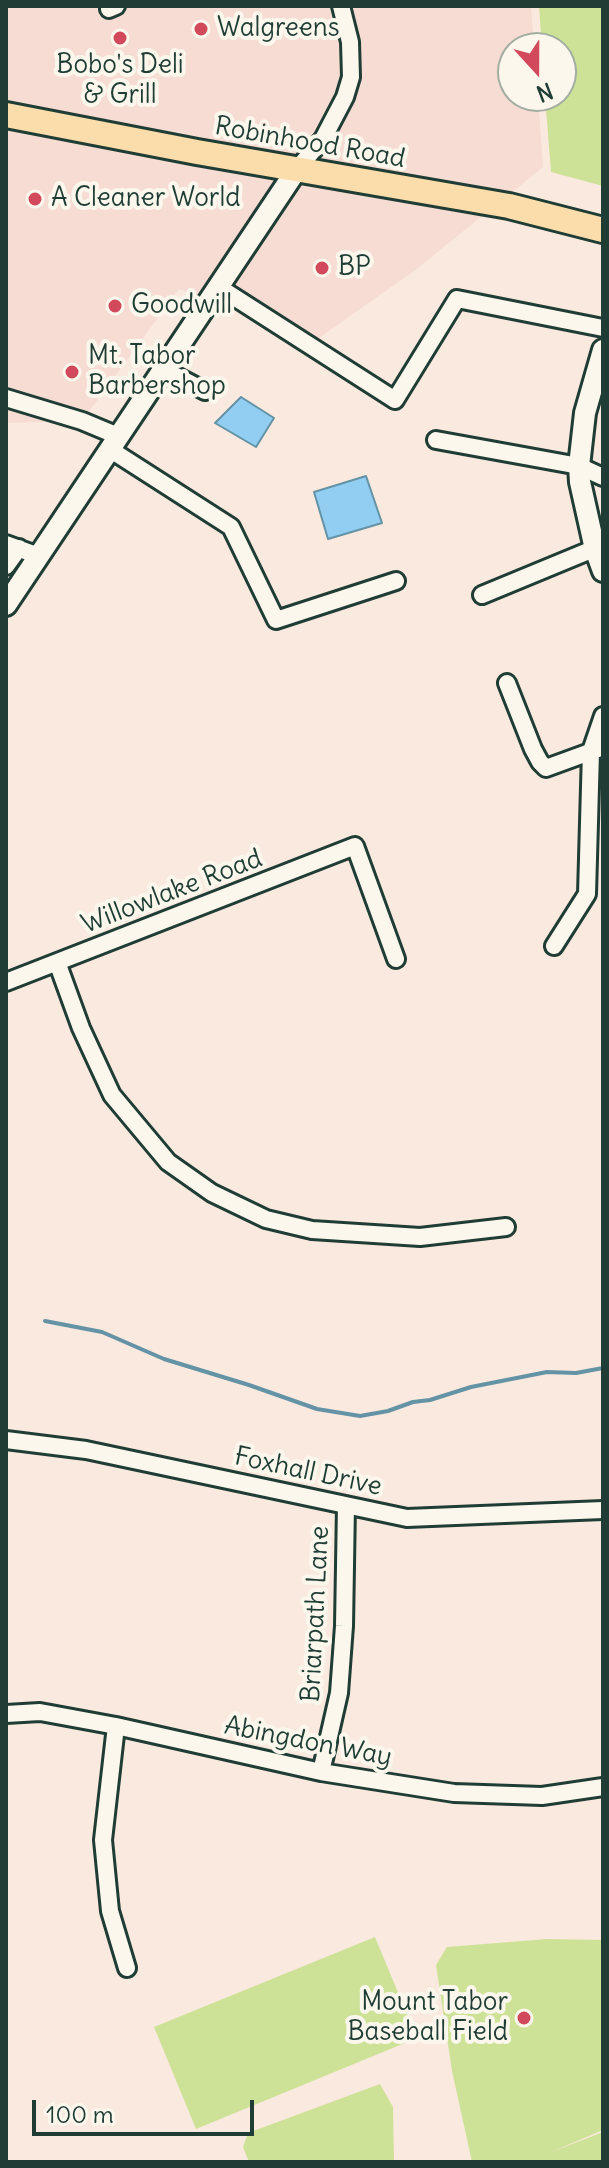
<!DOCTYPE html>
<style>
body{margin:0}
#map{position:relative;width:609px;height:2168px;overflow:hidden;background:#fae9df;font-family:Delius,sans-serif}
canvas{display:block}
.frame{position:absolute;inset:0;border:8px solid #1f3d34;pointer-events:none}
.north{position:absolute;left:497px;top:32px;width:80px;height:80px;box-sizing:border-box;background:#fbf7ec;border:2px solid #a3ada2;border-radius:50%;rotate:159deg;font-size:22px;font-weight:700;line-height:32px;text-align:center;color:#1f3d34}
.north::after{content:'';display:block;margin:auto;width:28px;height:36px;background:#d1495b;clip-path:polygon(50% 0,100% 100%,50% 72%,0 100%)}
.scale{position:absolute;left:32px;top:2100px;width:222px;height:36px;box-sizing:border-box;border:4px solid #1f3d34;border-top:0;padding-left:10px;font-size:24px;line-height:28px;white-space:nowrap;color:#1f3d34;-webkit-text-stroke:6px #fbf7ec;paint-order:stroke}
</style>
<div id="map">
<canvas width="609" height="2168"></canvas>
<div class="frame"></div>
<div class="north">N</div>
<div class="scale">100 m</div>
</div>
<script>
const c = document.querySelector('canvas').getContext('2d');
c.lineJoin = 'round';
function paint(path, color) { c.fillStyle = color; c.fill(path, 'evenodd'); }
const toPath = rows => new Path2D(rows.map(r => 'M' + r).join(''));
function strokePath(path, color, width, dash) { c.strokeStyle = color; c.lineWidth = width; c.lineCap = dash ? 'butt' : 'round'; c.setLineDash(dash || []); c.stroke(path); }
function write(font, color, halo, rows, align = 'center') {
  c.font = font + ' Delius,sans-serif'; c.lineWidth = 8; c.setLineDash([]); c.textBaseline = 'middle'; c.strokeStyle = halo; c.fillStyle = color; for (const [text, x, y, turn = 0] of rows) {
    c.save(); c.translate(x, y); c.rotate((+turn || 0) * Math.PI / 180); c.textAlign = isNaN(turn) ? turn : align; if (halo) c.strokeText(text, 0, 0); c.fillText(text, 0, 0); c.restore();
  }
}
paint(toPath([
 [6,6,531,6,534,48,513,48,513,96,538,96,543,167,414,271,316,340,179,289,82,421,6,423]
]), '#f6dcd3');
paint(toPath([
 [539,6,603,6,603,186,551,172,545,96,561,96,561,48,542,48],
 [375,1937,417,2038,196,2129,154,2027],
 [547,1939,603,1940,603,2130,549,2153,603,2132,603,2162,472,2162,452,2071,436,1965,447,1947],
 [380,2084,393,2107,394,2162,249,2162,243,2147,248,2133]
]), '#cee297');
const water = toPath([
 [241,397,274,418,256,447,215,423,241,397],
 [366,476,382,523,328,539,314,492,366,476]
]);
paint(water, '#92cdf2');
strokePath(water, '#6493a6', 2);
strokePath(toPath([
 [45,1321,102,1332,164,1359,249,1385,317,1409,360,1416,388,1411,413,1402,430,1400,471,1387,547,1372,576,1373,603,1368]
]), '#6493a6', 4);
const minor = toPath([
 [109,9,116,6],
 [297,169,323,139,345,97,351,77,350,42,341,6],
 [217,286,395,400,457,299,603,328],
 [163,369,205,391],
 [6,398,82,421,118,436],
 [436,440,579,466,603,477],
 [111,450,231,527,276,620,396,581],
 [6,544,39,556],
 [6,566,19,548],
 [482,595,603,545],
 [507,683,533,749,540,762,546,768,598,749],
 [554,946,587,894,591,751,603,716],
 [57,962,81,1028,112,1095,168,1162,212,1193,266,1219,312,1230,420,1237,506,1227],
 [6,982,355,846,396,959],
 [6,1440,86,1450,407,1518,603,1510],
 [6,1714,40,1712,116,1726,321,1772,454,1793,542,1796,603,1787],
 [116,1726,103,1840,110,1911,127,1968],
 [321,1772,339,1693,344,1626,346,1505]
]);
const tertiary = toPath([
 [603,350,585,413,579,466,580,482,595,549,603,571],
 [6,605,297,169]
]);
const primary = toPath([
 [6,115,197,152,509,206,603,230]
]);
strokePath(minor, '#1f3d34', 22);
strokePath(tertiary, '#1f3d34', 26);
strokePath(primary, '#1f3d34', 30);
strokePath(minor, '#fbf7ec', 16);
strokePath(tertiary, '#fbf7ec', 20);
strokePath(primary, '#fbddab', 24);
for (const [x, y, r, color] of [
 [201,29,8,"#d1495b"],
 [120,38,8,"#d1495b"],
 [35,199,8,"#d1495b"],
 [322,268,8,"#d1495b"],
 [115,306,8,"#d1495b"],
 [72,372,8,"#d1495b"],
 [524,2018,8,"#d1495b"]
]) { const dot = new Path2D(); dot.arc(x, y, r, 0, 2 * Math.PI); c.fillStyle = color; c.fill(dot); strokePath(dot, '#fbf7ec', 3); }
write('26px', '#1f3d34', '#fbf7ec', [
 ["Walgreens",217,29],
 ["Bobo's Deli",120,66,"center"],
 ["& Grill",120,96,"center"],
 ["A Cleaner World",51,199],
 ["BP",338,268],
 ["Goodwill",131,306],
 ["Mt. Tabor",88,357],
 ["Barbershop",88,387],
 ["Mount Tabor",508,2003,"right"],
 ["Baseball Field",508,2033,"right"]
], 'left');
write('26px', '#1f3d34', '#fbf7ec', [
 ["Robinhood Road",310,143,10],
 ["Willowlake Road",172,892,-21],
 ["Foxhall Drive",308,1472,12],
 ["Briarpath Lane",316,1614,-87],
 ["Abingdon Way",308,1742,11]
]);
</script>
